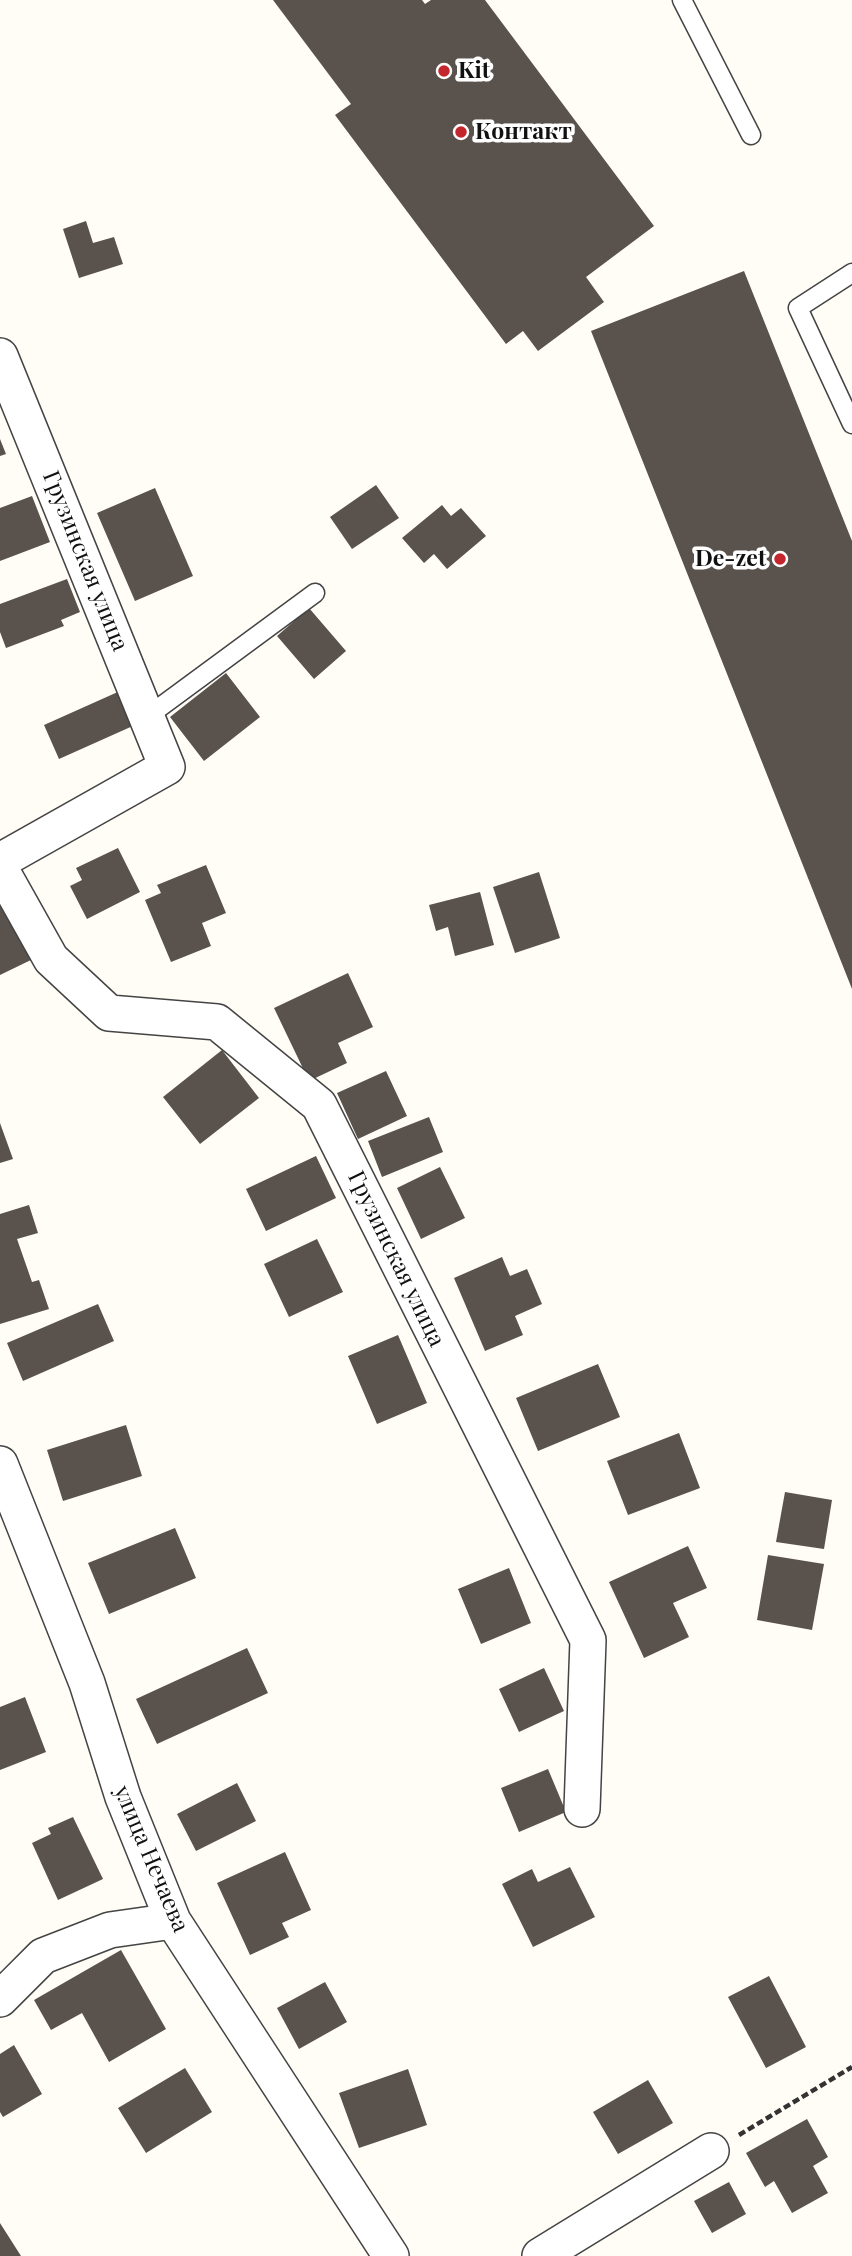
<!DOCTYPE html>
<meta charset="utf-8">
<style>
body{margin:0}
canvas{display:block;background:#fffdf5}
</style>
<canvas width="852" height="2256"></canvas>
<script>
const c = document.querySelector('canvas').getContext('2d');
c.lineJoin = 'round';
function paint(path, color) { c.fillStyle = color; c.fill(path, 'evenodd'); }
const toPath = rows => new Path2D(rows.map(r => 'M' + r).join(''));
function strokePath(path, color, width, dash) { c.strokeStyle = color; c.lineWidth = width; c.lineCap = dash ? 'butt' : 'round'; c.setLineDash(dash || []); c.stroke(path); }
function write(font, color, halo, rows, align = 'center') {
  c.font = font + ' "Playfair Display",serif'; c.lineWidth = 7; c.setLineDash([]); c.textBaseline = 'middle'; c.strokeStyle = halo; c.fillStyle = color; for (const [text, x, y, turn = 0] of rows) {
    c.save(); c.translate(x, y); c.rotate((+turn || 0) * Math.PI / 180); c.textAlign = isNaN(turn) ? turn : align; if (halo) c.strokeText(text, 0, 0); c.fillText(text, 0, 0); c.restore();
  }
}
paint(toPath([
 [273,0,422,0,425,4,431,0,485,0,654,226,586,277,604,302,538,351,523,331,506,344,335,115,351,104],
 [86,221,93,243,114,237,123,264,79,278,63,229],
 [744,271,852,541,852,989,591,331],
 [0,439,6,454,0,456],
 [376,485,399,518,352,549,330,517],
 [155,488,193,576,135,601,97,513],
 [32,496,50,542,0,561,0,508],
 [442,505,451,516,461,508,486,536,447,569,434,554,424,563,402,538],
 [67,579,80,612,61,620,64,626,6,648,0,632,0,604],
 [309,608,346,651,314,679,277,636],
 [226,673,260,717,204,761,170,717],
 [120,691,135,725,59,759,44,725],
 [118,848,140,892,87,919,70,886,82,880,76,868],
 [206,865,226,913,202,923,211,946,171,962,145,900,161,893,157,885],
 [539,872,560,938,515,953,493,887],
 [480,892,494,945,455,956,448,927,436,931,429,905],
 [0,903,35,958,0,975],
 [348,973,373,1027,338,1043,347,1063,309,1081,274,1008],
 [222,1050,259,1098,200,1144,163,1097],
 [386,1071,407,1116,358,1139,337,1093],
 [429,1117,443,1152,382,1177,368,1141],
 [0,1123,13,1159,0,1163],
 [316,1156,336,1198,266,1231,246,1189],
 [440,1167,465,1218,421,1239,397,1188],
 [29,1205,38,1233,17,1239,32,1282,39,1280,49,1309,0,1324,0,1214],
 [317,1239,343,1292,289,1317,264,1264],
 [502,1257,510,1276,527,1269,542,1304,515,1316,523,1335,485,1351,454,1278],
 [98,1304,114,1341,23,1381,7,1343],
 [398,1335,427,1403,377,1424,348,1356],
 [598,1364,620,1417,538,1451,516,1398],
 [126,1425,142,1476,63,1501,47,1450],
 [679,1433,700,1488,628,1515,607,1461],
 [785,1492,832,1500,824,1549,776,1542],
 [175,1528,196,1578,109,1614,88,1563],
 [688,1546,707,1588,673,1603,689,1637,644,1658,609,1582],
 [768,1555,824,1564,812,1630,757,1620],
 [509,1568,531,1623,481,1644,458,1589],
 [247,1648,268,1693,157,1744,136,1699],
 [544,1668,564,1711,519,1732,499,1689],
 [25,1697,46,1752,0,1770,0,1707],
 [548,1769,566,1812,519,1832,501,1788],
 [237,1783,256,1821,196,1851,177,1814],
 [73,1817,103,1879,58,1900,32,1843,51,1834,48,1828],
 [285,1852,311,1910,282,1923,289,1937,250,1955,217,1883],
 [570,1867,595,1917,533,1947,502,1884,532,1869,538,1882],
 [121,1950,166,2029,109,2062,82,2013,51,2030,34,2000],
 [769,1976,806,2047,766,2068,728,1997],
 [325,1982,347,2022,299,2049,277,2008],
 [14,2045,42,2094,3,2117,0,2112,0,2054],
 [185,2068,212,2112,146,2153,118,2108],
 [408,2069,427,2125,359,2148,339,2093],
 [648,2080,673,2123,618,2154,593,2112],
 [807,2119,828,2157,813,2166,828,2193,792,2213,774,2181,765,2187,746,2153],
 [729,2182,746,2214,712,2233,694,2201],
 [0,2223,21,2256,0,2256]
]), '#5a524d');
const lane = toPath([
 [682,0,751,135],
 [852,273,798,308,852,424],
 [148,716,315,593]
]);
const street = toPath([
 [0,356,167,767,0,861],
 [0,868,51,959,109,1013,217,1022,319,1105,588,1640,582,1809],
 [0,1464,87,1683,123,1797,173,1921,391,2256],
 [0,1999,43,1956,110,1930,173,1921],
 [540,2256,711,2151]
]);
strokePath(lane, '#444', 21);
strokePath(street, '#444', 38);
strokePath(toPath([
 [739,2135,852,2067]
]), '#333', 4.5, [7, 3.5]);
strokePath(lane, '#fff', 18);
strokePath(street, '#fff', 35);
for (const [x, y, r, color] of [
 [444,71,7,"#c4262e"],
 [461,132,7,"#c4262e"],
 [780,559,7,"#c4262e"]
]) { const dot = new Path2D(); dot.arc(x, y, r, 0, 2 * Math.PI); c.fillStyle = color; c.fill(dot); strokePath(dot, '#fff', 2.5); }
write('bold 23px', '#111', '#fff', [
 ["Kit",458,71],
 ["Контакт",475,132],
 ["De-zet",766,559,"right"]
], 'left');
write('23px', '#111', '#fff', [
 ["Грузинская улица",85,561,68],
 ["Грузинская улица",396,1259,64],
 ["улица Нечаева",151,1859,67]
]);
</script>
